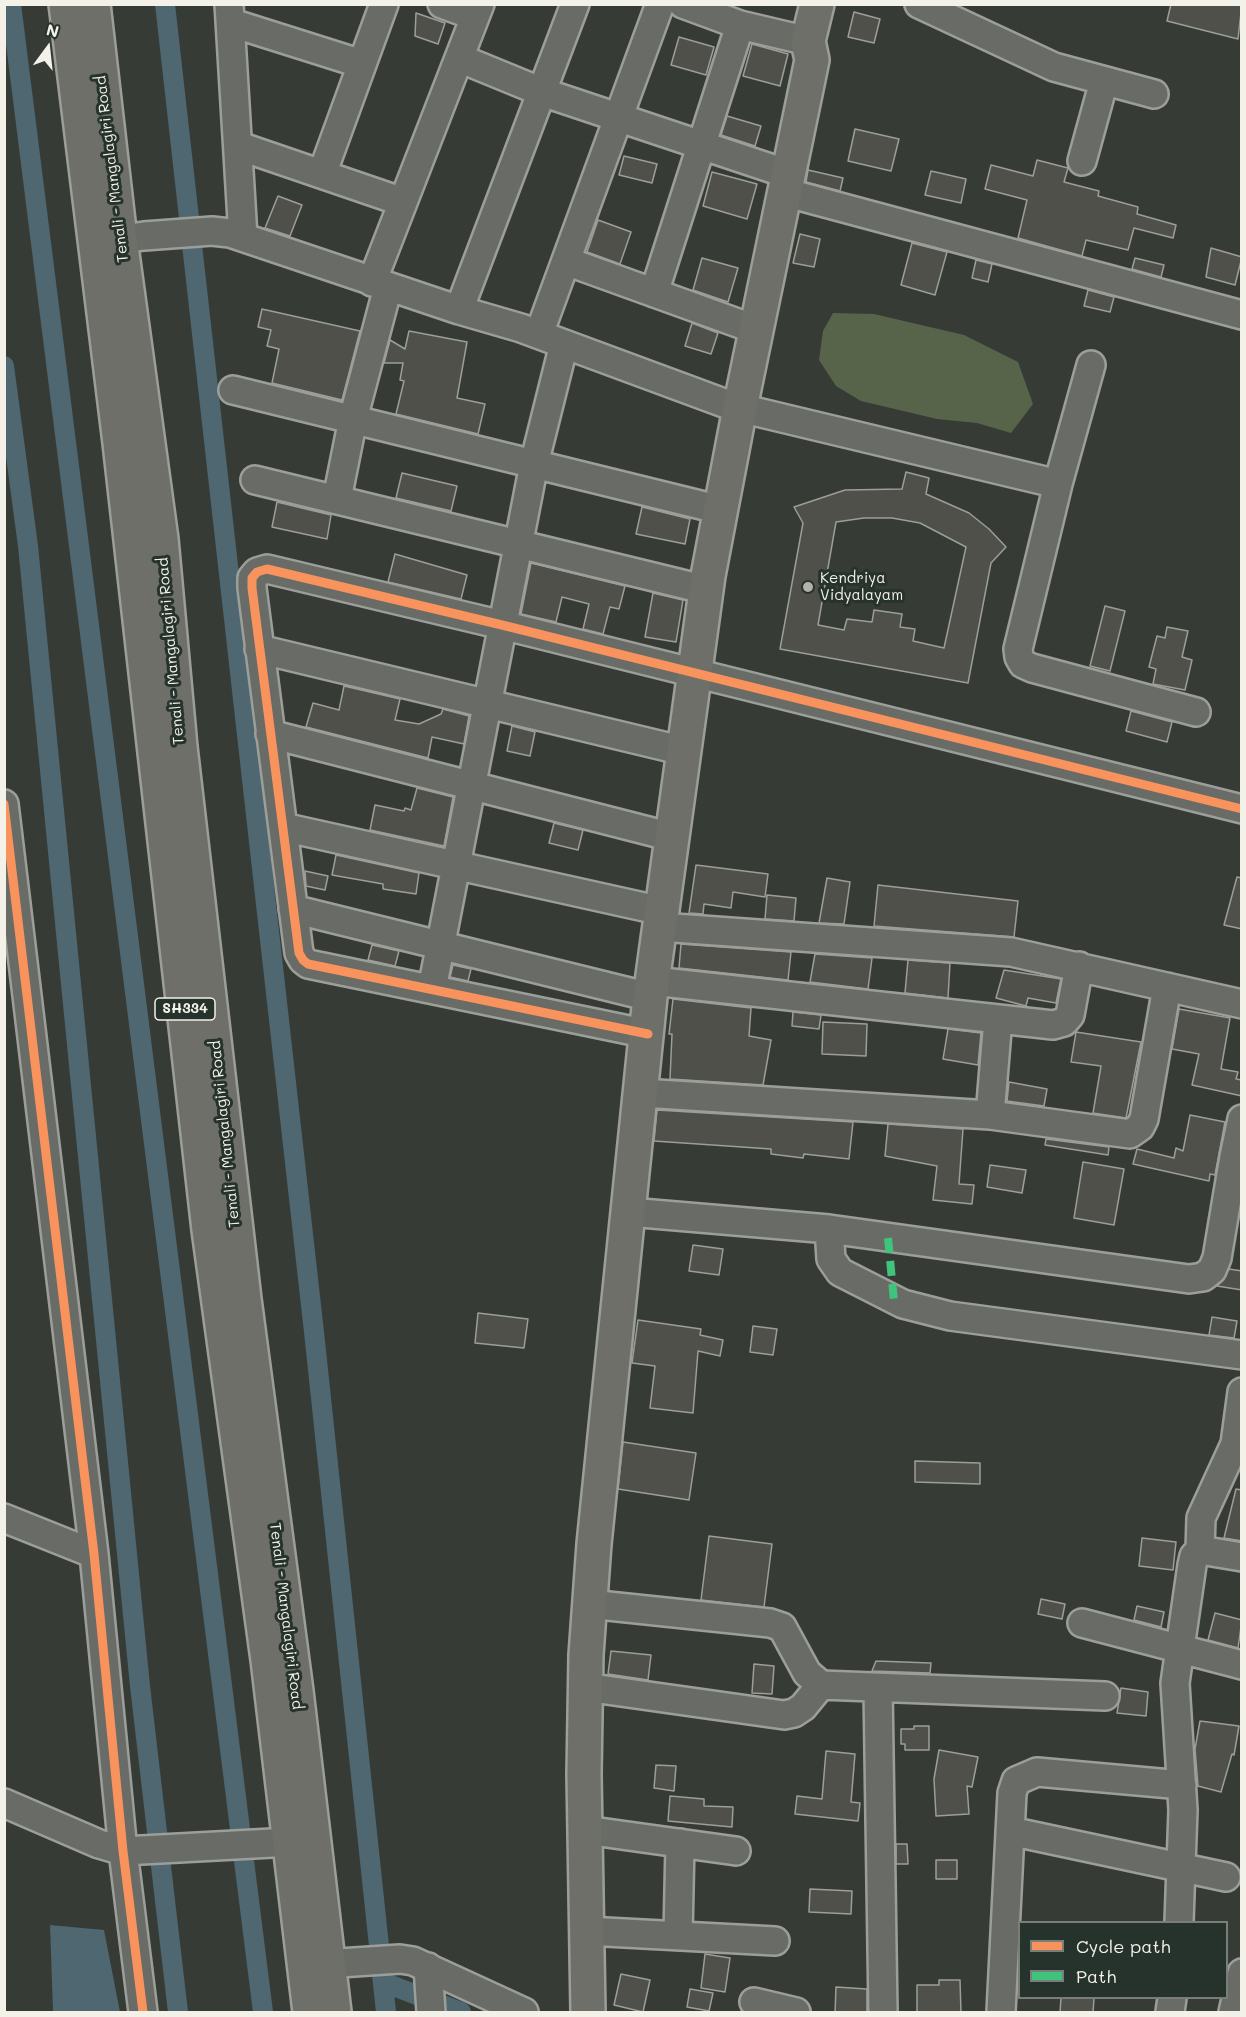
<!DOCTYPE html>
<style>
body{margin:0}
#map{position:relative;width:1246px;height:2017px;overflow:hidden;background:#363b36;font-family:Mali,sans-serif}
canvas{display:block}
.frame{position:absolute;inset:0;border:6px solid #f4f1e8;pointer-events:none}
.legend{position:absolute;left:1018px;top:1921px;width:210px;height:78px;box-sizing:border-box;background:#26332d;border:2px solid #787f78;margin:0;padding:8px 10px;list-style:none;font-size:18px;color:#f4f1e8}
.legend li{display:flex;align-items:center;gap:12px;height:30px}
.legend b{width:30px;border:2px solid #787f78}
.north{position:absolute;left:18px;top:18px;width:60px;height:60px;-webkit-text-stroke:4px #26332d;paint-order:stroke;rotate:15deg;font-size:16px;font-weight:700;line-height:24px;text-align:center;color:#f4f1e8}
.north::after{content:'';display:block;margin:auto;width:21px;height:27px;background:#f4f1e8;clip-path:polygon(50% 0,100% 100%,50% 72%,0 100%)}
</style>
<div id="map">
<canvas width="1246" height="2017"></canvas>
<div class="frame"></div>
<ul class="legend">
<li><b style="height:8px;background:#f8935d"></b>Cycle path</li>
<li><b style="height:8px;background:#40c37c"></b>Path</li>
</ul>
<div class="north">N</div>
</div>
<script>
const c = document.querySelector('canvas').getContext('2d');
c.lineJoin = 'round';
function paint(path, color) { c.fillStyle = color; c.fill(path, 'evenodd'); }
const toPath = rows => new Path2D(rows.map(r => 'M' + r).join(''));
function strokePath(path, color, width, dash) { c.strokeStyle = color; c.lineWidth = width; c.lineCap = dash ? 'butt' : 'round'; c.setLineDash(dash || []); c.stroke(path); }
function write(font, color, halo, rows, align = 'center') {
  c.font = font + ' Mali,sans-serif'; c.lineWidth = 6; c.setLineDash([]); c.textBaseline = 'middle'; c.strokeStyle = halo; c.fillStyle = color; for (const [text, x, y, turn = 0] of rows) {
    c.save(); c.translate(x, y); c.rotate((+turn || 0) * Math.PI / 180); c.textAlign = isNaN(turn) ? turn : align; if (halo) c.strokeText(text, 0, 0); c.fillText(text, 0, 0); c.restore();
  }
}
paint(toPath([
 [833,313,874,314,964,335,1018,362,1033,404,1011,433,977,423,937,419,861,401,836,386,819,360,823,331]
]), '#586449');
paint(toPath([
 [50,1925,104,1930,120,2012,53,2011]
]), '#4e6770');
strokePath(toPath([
 [11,4,263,2012],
 [165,4,314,1332,386,2012],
 [4,366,28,546,140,1686,178,2012],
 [383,1982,461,2012]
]), '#4e6770', 20);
const building = toPath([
 [1171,4,1242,4,1238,39,1167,21,1171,4],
 [854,12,880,19,874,43,848,37,854,12],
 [416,13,445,23,438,44,415,36,416,13],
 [679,37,714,47,706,75,671,65,679,37],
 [752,44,788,54,780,86,743,76,752,44],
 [727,116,761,126,755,146,721,135,727,116],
 [855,129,899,139,891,171,848,161,855,129],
 [624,156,657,164,652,183,619,175,624,156],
 [1037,160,1068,168,1064,182,1099,191,1098,196,1138,207,1137,214,1176,225,1173,238,1134,228,1128,250,1086,240,1082,256,1018,238,1027,200,985,189,991,165,1033,176,1037,160],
 [808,170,843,178,840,191,806,182,808,170],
 [931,171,966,179,961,203,925,195,931,171],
 [712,172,757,184,747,219,703,206,712,172],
 [278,196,302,205,290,236,265,228,278,196],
 [598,220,631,232,620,264,587,252,598,220],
 [800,234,820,239,814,267,793,263,800,234],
 [912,243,947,252,935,295,901,285,912,243],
 [1211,248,1242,257,1235,285,1206,277,1211,248],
 [702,258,738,268,728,302,693,290,702,258],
 [1135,258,1164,265,1161,277,1132,269,1135,258],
 [976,260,992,264,988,282,972,278,976,260],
 [1088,290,1114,297,1110,312,1084,306,1088,290],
 [262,309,360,331,342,400,272,383,279,349,267,346,271,330,258,327,262,309],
 [692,323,718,333,711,354,685,346,692,323],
 [409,331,467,342,457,398,485,404,478,434,396,414,404,381,400,380,403,363,384,363,390,340,405,349,409,331],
 [906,472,929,478,926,494,969,513,989,529,1006,547,991,563,968,683,780,649,803,523,794,507,845,490,902,489,906,472],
 [864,518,892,518,920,523,966,547,944,648,913,641,915,629,900,627,902,614,874,610,872,622,847,619,844,630,818,625,836,522,864,518],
 [402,473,457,486,451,511,396,498,402,473],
 [277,502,331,515,327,539,272,527,277,502],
 [642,507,690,519,685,544,636,534,642,507],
 [395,554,467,575,461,599,388,582,395,554],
 [531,563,625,586,619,609,610,607,603,634,583,629,589,604,562,597,556,622,521,614,531,563],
 [653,593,683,600,676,642,645,637,653,593],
 [1105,606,1125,611,1110,671,1090,666,1105,606],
 [1167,627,1188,631,1182,657,1192,660,1185,690,1153,684,1156,669,1149,667,1157,636,1165,638,1167,627],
 [344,686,400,699,395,720,419,724,441,714,443,709,469,716,464,744,432,737,428,758,306,727,313,703,339,710,344,686],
 [1131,711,1172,722,1167,742,1126,731,1131,711],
 [512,726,535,732,530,756,507,751,512,726],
 [417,788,453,797,444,846,370,830,375,805,404,811,405,808,411,810,417,788],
 [554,823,583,830,578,850,549,843,554,823],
 [336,855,419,873,416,894,383,889,383,884,332,875,336,855],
 [696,865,768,874,765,897,733,892,731,908,704,904,703,914,689,913,696,865],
 [305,871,328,876,325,890,306,886,305,871],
 [1237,877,1242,878,1242,929,1224,925,1237,877],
 [827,878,850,882,844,924,819,923,827,878],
 [878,885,1018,901,1014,937,874,926,878,885],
 [767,895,796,898,794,921,765,919,767,895],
 [681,944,791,952,788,980,679,968,681,944],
 [372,945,399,951,395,966,368,960,372,945],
 [815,954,872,958,868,989,810,982,815,954],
 [908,960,950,963,948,998,905,993,908,960],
 [453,965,471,969,468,981,450,977,453,965],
 [1004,970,1061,979,1056,1003,1028,998,1026,1006,996,998,1004,970],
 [673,999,751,1008,749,1036,771,1040,763,1085,670,1079,672,1034,669,1034,673,999],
 [1179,1009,1230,1018,1221,1069,1238,1072,1236,1079,1242,1080,1242,1096,1192,1085,1199,1054,1172,1049,1179,1009],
 [793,1012,821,1015,819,1029,792,1026,793,1012],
 [823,1022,867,1024,866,1056,822,1054,823,1022],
 [948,1029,981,1033,978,1065,943,1059,948,1029],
 [1076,1032,1141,1042,1126,1118,1093,1113,1101,1066,1071,1062,1076,1032],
 [1009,1082,1047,1089,1044,1106,1007,1101,1009,1082],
 [657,1110,853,1122,849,1159,804,1154,803,1158,771,1154,771,1149,654,1141,657,1110],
 [1190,1115,1225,1122,1215,1175,1210,1174,1209,1181,1133,1164,1137,1149,1174,1158,1176,1148,1183,1151,1190,1115],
 [888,1124,963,1129,959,1184,974,1185,972,1204,933,1200,937,1166,885,1156,888,1124],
 [1046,1139,1109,1147,1108,1155,1045,1145,1046,1139],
 [1083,1162,1124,1169,1114,1225,1074,1218,1083,1162],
 [990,1165,1026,1170,1022,1193,987,1187,990,1165],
 [693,1245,723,1249,719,1275,689,1271,693,1245],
 [1229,1269,1242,1271,1242,1290,1217,1286,1229,1269],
 [478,1313,528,1319,524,1348,475,1343,478,1313],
 [1212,1317,1237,1321,1234,1338,1209,1335,1212,1317],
 [638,1320,701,1329,700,1335,723,1340,720,1356,698,1351,693,1413,650,1408,655,1366,632,1363,638,1320],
 [753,1326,777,1329,773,1355,750,1352,753,1326],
 [623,1442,696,1453,689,1500,618,1489,623,1442],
 [915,1461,980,1463,980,1484,915,1482,915,1461],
 [1236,1489,1242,1490,1242,1541,1224,1538,1236,1489],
 [709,1536,772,1544,764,1607,701,1600,709,1536],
 [1142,1538,1176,1542,1173,1570,1139,1566,1142,1538],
 [1041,1599,1065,1604,1062,1619,1038,1614,1041,1599],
 [1137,1606,1164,1612,1161,1627,1134,1620,1137,1606],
 [1215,1613,1242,1620,1238,1648,1208,1640,1215,1613],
 [611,1651,651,1655,648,1680,608,1674,611,1651],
 [876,1661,931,1663,930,1673,872,1671,876,1661],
 [754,1664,774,1666,772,1694,752,1693,754,1664],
 [1121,1688,1148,1692,1146,1716,1117,1713,1121,1688],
 [1200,1721,1239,1726,1234,1755,1232,1754,1221,1792,1198,1786,1195,1749,1200,1721],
 [914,1726,929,1726,929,1750,905,1750,905,1744,901,1744,901,1729,914,1729,914,1726],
 [939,1750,978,1757,972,1787,967,1786,969,1814,936,1816,934,1779,939,1750],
 [826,1751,855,1754,851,1802,860,1803,858,1821,795,1814,797,1796,822,1799,826,1751],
 [656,1765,676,1766,674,1791,654,1788,656,1765],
 [670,1796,704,1799,704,1806,733,1807,732,1827,668,1821,670,1796],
 [896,1844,907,1844,908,1864,896,1864,896,1844],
 [936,1860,957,1860,957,1879,936,1879,936,1860],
 [810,1889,852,1891,851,1914,809,1912,810,1889],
 [705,1954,730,1958,725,1992,701,1988,705,1954],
 [621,1974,650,1980,643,2012,614,2005,621,1974],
 [939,1980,960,1980,961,2013,917,2013,917,1985,939,1985,939,1980],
 [836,1987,867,1989,867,2013,835,2013,836,1987],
 [690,1989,713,1993,709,2011,687,2007,690,1989],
 [1061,1998,1094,1998,1093,2013,1060,2013,1061,1998]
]);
paint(building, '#4f504a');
strokePath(building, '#9c9e9a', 1.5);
const minor = toPath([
 [229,4,243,237],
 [442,4,475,16],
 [683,4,740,25,808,41],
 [919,4,1054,67,1154,94],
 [232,23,362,64],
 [459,58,542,92,788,174],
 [239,146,403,202],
 [1082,161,1104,81],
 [322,174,384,4],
 [784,192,1242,315],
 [101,242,144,236,212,231,230,233,459,310,521,328,732,406,1058,484],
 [566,261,757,330],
 [372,282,480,4],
 [654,293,740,25],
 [459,310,575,4],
 [539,334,660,4],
 [1091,365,1058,484,1018,649,1019,657,1023,664,1032,668,1196,712],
 [233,390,721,510],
 [255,480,707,590],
 [337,499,353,419,388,287],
 [259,649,684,751],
 [270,734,672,837],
 [4,804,94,1554,123,1851,143,2012],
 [283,827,662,911],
 [293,909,650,997],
 [660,927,1011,952,1242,1004],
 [653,981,1053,1025,1064,1022,1070,1015,1079,966],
 [432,989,534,464,564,344],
 [648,1034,308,964,303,960,299,953,252,588,252,578,257,572,267,569,502,625,1242,809],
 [642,1093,990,1115,1130,1134,1140,1127,1144,1119,1167,987],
 [990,1115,998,1019],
 [1242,1119,1234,1157,1242,1158],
 [629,1212,829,1229,1189,1279,1203,1277,1212,1270,1217,1258,1234,1157],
 [829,1229,831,1259,840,1272,903,1304,950,1316,1242,1355],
 [4,1518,94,1554],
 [1200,1550,1201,1518,1235,1444,1242,1392],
 [589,1604,770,1623,782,1627,807,1673,821,1685,1105,1696],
 [1082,1623,1242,1665],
 [585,1687,784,1715,794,1713,803,1707,821,1685],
 [878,1688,883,2012],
 [4,1803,99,1844,123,1851,291,1842],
 [585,1830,736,1851],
 [1010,1831,1226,1877],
 [1179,1922,1183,1810,1175,1683,1192,1565,1194,1556,1200,1550,1242,1557],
 [587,1931,775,1941],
 [678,1936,680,1843],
 [309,1965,400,1959,413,1961,524,2012],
 [428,1967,431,2012],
 [754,2002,796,2012],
 [1001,2012,1012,1793,1016,1781,1037,1772,1182,1785],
 [1170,2012,1172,1998],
 [1233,2012,1242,1973]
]);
const major = toPath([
 [66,4,120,443,209,1230,268,1660,310,2012],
 [93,4,120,239,161,539,180,747,244,1299,296,1691,334,2012],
 [588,2012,584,1774,586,1655,594,1544,650,997,708,576,740,408,812,60,808,41,817,4]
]);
strokePath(minor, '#9c9e9a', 32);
strokePath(major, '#9c9e9a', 38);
strokePath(minor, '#686b66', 27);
strokePath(major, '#6d6f68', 33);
strokePath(toPath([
 [888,1238,894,1301]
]), '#40c37c', 8, [15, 8]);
strokePath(toPath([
 [4,804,94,1554,123,1851,143,2012],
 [648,1034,308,964,303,960,299,953,252,588,252,578,257,572,267,569,502,625,1242,809]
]), '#f8935d', 9);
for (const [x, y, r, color] of [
 [808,587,6,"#b2b1aa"]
]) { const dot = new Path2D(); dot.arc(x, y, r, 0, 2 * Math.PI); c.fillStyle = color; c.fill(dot); strokePath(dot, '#26332d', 2); }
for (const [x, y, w] of [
 [185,1009,60]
]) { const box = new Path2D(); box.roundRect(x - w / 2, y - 11, w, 22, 4.5); c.fillStyle = '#26332d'; c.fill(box); strokePath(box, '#f4f1e8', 1.5); }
write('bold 14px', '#f4f1e8', null, [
 ["SH334",185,1009]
]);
write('15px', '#f4f1e8', '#26332d', [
 ["Tenali - Mangalagiri Road",112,169,-97],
 ["Tenali - Mangalagiri Road",171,651,-95],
 ["Tenali - Mangalagiri Road",225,1134,-96],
 ["Tenali - Mangalagiri Road",286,1616,83]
]);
write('15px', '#f4f1e8', '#26332d', [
 ["Kendriya",820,578],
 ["Vidyalayam",820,595]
], 'left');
</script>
